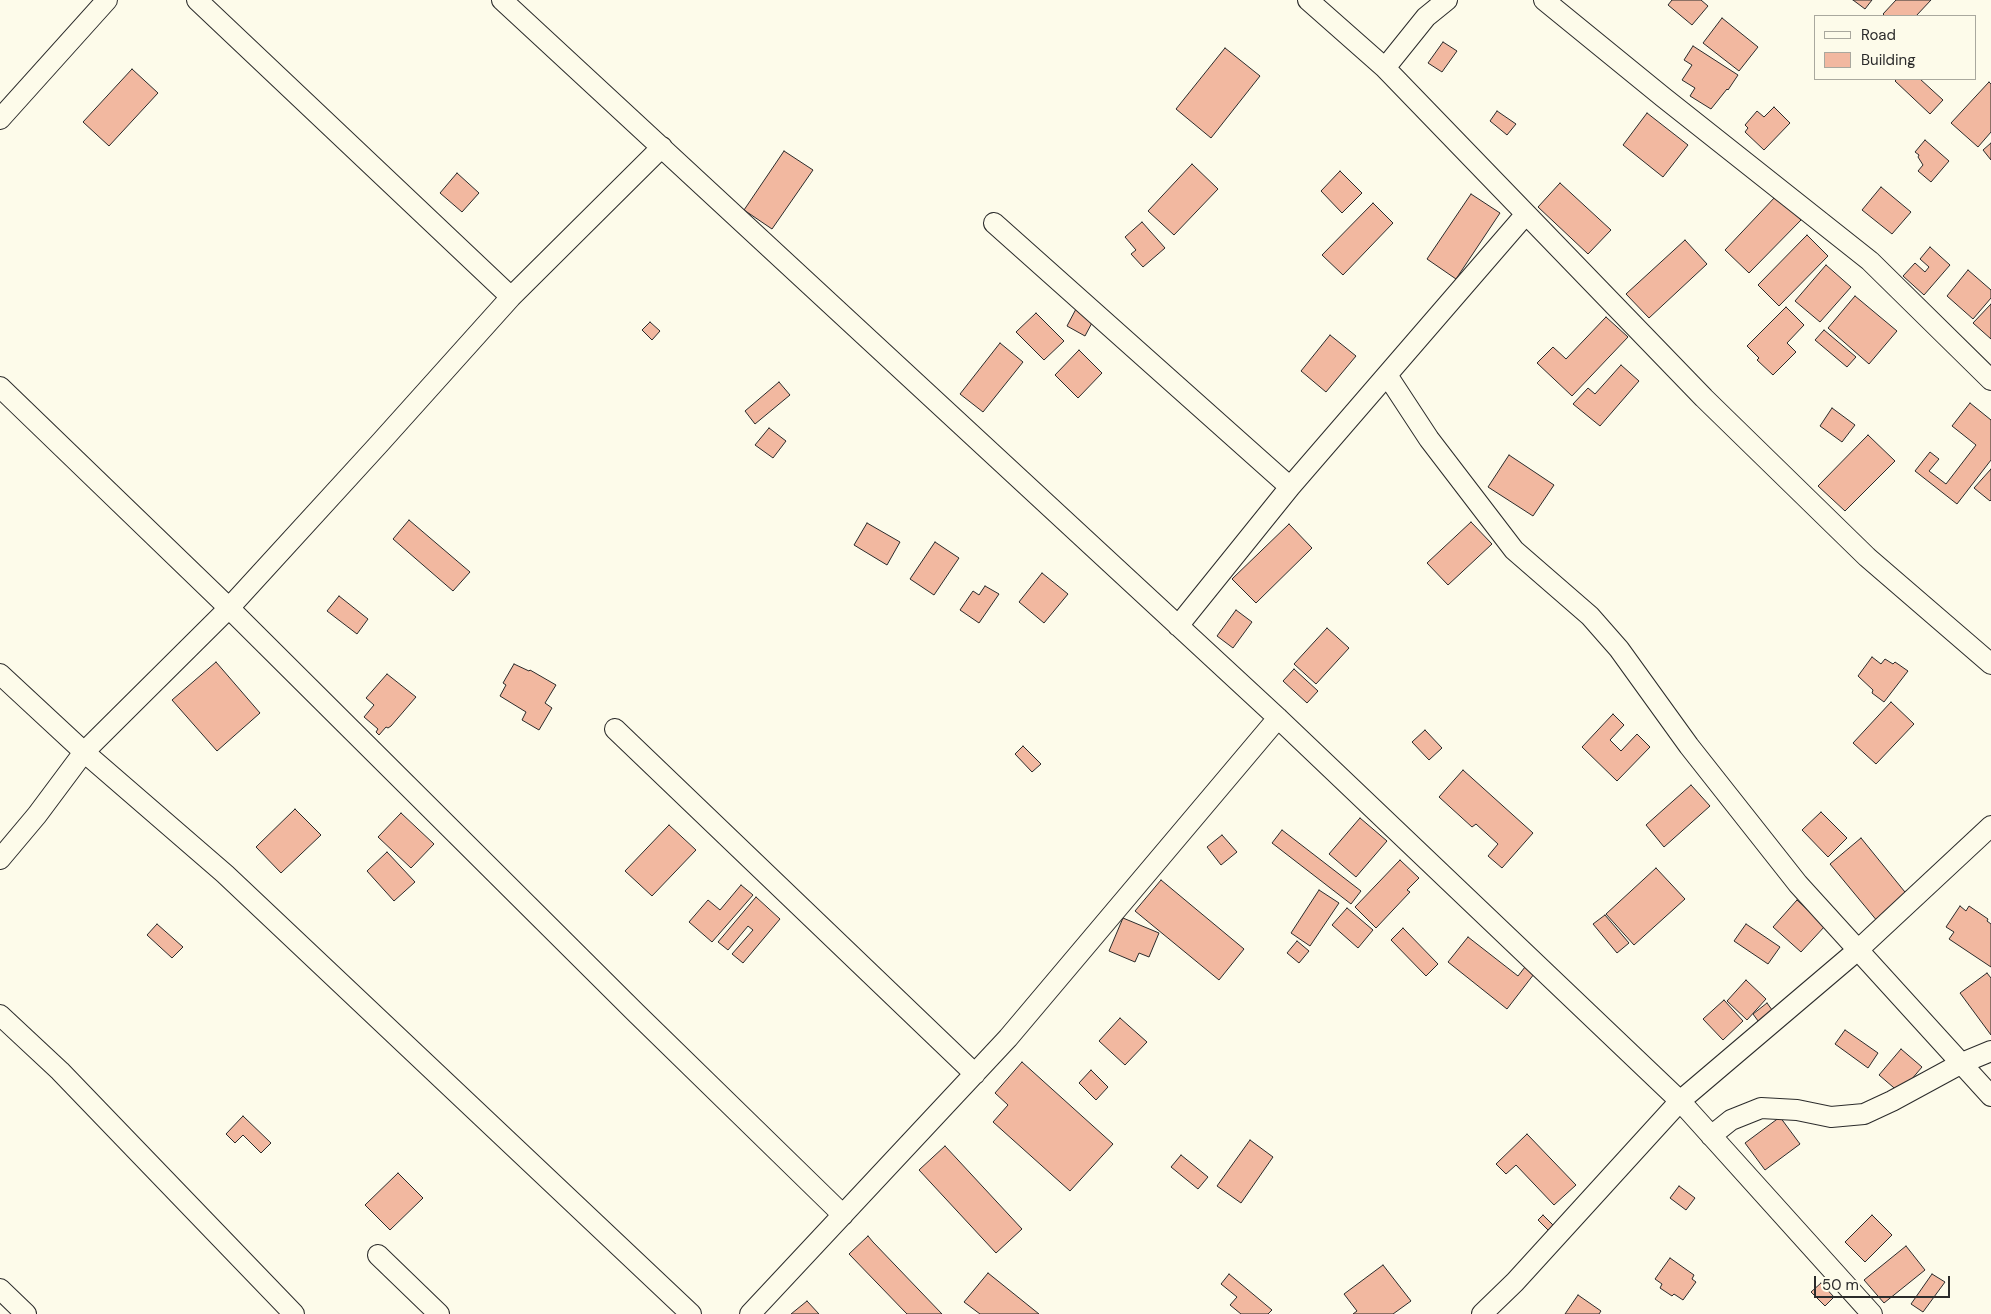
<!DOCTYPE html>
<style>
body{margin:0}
#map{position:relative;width:1991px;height:1314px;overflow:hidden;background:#fdfbea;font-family:"DM Sans",sans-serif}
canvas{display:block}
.legend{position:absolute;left:1814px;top:15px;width:162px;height:65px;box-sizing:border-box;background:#fdfbea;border:1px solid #a9a89e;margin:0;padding:6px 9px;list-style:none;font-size:15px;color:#2b2b2b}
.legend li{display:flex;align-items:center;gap:10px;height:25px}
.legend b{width:25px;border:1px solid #a9a89e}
.scale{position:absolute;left:1814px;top:1276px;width:136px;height:22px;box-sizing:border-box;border:2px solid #2b2b2b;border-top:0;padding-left:6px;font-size:15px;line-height:18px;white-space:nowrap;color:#2b2b2b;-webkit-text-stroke:4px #fdfbea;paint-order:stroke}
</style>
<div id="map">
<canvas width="1991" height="1314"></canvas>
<ul class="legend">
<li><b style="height:6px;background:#fdfbea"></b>Road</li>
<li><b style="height:14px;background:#f2b8a0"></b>Building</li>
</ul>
<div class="scale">50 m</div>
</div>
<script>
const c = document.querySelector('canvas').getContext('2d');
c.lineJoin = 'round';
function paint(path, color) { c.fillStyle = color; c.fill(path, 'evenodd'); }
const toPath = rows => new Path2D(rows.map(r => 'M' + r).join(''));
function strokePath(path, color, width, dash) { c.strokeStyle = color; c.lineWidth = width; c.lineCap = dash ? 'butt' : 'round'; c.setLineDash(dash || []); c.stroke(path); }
const building = toPath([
 [1672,0,1701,0,1708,6,1692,25,1668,5,1672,0],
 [1853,0,1872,0,1865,9,1853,0],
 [1896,0,1931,0,1916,16,1885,16,1883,14,1896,0],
 [1722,18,1758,47,1739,71,1703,43,1722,18],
 [1443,42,1457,51,1442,72,1428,63,1443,42],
 [1693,46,1738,75,1728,90,1727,89,1711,109,1690,96,1695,88,1682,80,1692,65,1684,60,1693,46],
 [1225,48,1260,76,1211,138,1176,109,1225,48],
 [132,69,158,93,109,146,83,122,132,69],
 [1897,79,1920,79,1943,100,1930,114,1895,81,1897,79],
 [1989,82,1991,84,1991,132,1978,147,1951,123,1989,82],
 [1774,107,1790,123,1764,150,1745,132,1748,128,1745,125,1757,111,1764,117,1774,107],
 [1497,111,1516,124,1507,135,1490,121,1497,111],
 [1647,113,1688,145,1663,177,1623,145,1647,113],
 [1925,140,1949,161,1931,182,1918,171,1923,165,1918,157,1919,155,1915,152,1925,140],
 [1991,143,1991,160,1983,150,1991,143],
 [784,151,813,170,772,229,744,210,784,151],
 [1192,164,1218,189,1174,235,1148,211,1192,164],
 [1340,171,1362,193,1342,213,1321,191,1340,171],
 [457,173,479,193,462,212,440,193,457,173],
 [1560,183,1611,230,1588,254,1538,207,1560,183],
 [1881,187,1911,212,1892,234,1862,210,1881,187],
 [1471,194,1500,213,1456,279,1427,259,1471,194],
 [1776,196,1801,220,1749,273,1725,250,1776,196],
 [1373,203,1393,223,1343,275,1322,255,1373,203],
 [1142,222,1165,248,1143,267,1131,254,1136,250,1125,237,1142,222],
 [1807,235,1828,256,1779,306,1758,285,1807,235],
 [1685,240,1707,264,1649,318,1626,294,1685,240],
 [1930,247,1950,265,1924,295,1903,276,1915,263,1925,272,1929,267,1920,259,1930,247],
 [1826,265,1851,287,1820,322,1795,301,1826,265],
 [1968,270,1991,290,1991,298,1973,319,1947,296,1968,270],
 [1855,296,1897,331,1869,364,1828,328,1855,296],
 [1991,304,1991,339,1973,323,1991,304],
 [1786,307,1804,325,1787,343,1796,352,1773,375,1757,360,1759,358,1747,346,1786,307],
 [1076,309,1094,319,1085,336,1067,326,1076,309],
 [1036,313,1064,341,1044,360,1016,332,1036,313],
 [1606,317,1628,337,1572,396,1537,363,1553,347,1566,359,1606,317],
 [650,322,660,331,652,340,642,330,650,322],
 [1824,330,1856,357,1847,367,1815,340,1824,330],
 [1330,335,1356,356,1326,392,1301,371,1330,335],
 [1000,343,1023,362,983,412,960,394,1000,343],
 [1079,350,1102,373,1078,398,1055,375,1079,350],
 [1621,365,1639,381,1600,426,1573,404,1588,388,1595,394,1621,365],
 [779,382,790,395,755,424,745,411,779,382],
 [1970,403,1991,420,1991,460,1957,504,1915,471,1930,452,1939,459,1929,471,1946,484,1976,445,1952,426,1970,403],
 [1832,408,1855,425,1842,442,1820,426,1832,408],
 [769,428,786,441,773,458,755,445,769,428],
 [1868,435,1895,461,1845,511,1818,486,1868,435],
 [1509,455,1554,485,1533,516,1488,487,1509,455],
 [1991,469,1991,500,1990,501,1974,488,1991,469],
 [409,520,470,572,453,591,393,539,409,520],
 [1471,522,1492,544,1448,585,1427,563,1471,522],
 [867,523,900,542,887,565,854,545,867,523],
 [1289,524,1312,548,1256,603,1232,579,1289,524],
 [935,542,959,558,934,595,910,579,935,542],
 [1042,573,1068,594,1044,623,1019,602,1042,573],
 [985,586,999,594,979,623,960,610,973,591,979,595,985,586],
 [339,596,368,619,357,634,327,611,339,596],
 [1236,610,1252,622,1233,648,1217,636,1236,610],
 [1327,628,1349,648,1316,684,1294,664,1327,628],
 [1872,657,1881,664,1885,659,1893,664,1895,662,1908,671,1884,702,1872,693,1873,690,1858,676,1872,657],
 [216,662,260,713,217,751,172,700,216,662],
 [514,664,529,671,530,670,556,685,545,703,552,708,539,730,522,720,526,712,500,696,506,685,503,683,514,664],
 [1294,669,1318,691,1307,703,1283,681,1294,669],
 [387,674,416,697,391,726,388,728,386,727,379,735,376,732,378,729,364,717,374,705,366,698,387,674],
 [1891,702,1914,724,1876,764,1853,743,1891,702],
 [1613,714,1624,725,1610,740,1621,751,1637,734,1650,747,1617,781,1582,747,1613,714],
 [1425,730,1442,748,1429,760,1412,742,1425,730],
 [1023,746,1041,764,1032,772,1015,754,1023,746],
 [1463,770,1533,833,1502,868,1488,856,1498,844,1476,824,1472,827,1439,797,1463,770],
 [1691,785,1710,806,1664,847,1646,825,1691,785],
 [295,809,321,835,281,873,256,847,295,809],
 [1821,812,1847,838,1828,857,1802,830,1821,812],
 [401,813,434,844,411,868,378,837,401,813],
 [1360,818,1387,841,1356,877,1329,854,1360,818],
 [669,825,696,850,652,896,625,871,669,825],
 [1282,830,1361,891,1351,904,1272,843,1282,830],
 [1222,835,1237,852,1221,865,1207,847,1222,835],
 [1861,838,1909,897,1878,922,1830,864,1861,838],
 [387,852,415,882,394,901,367,871,387,852],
 [1400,860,1419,878,1407,890,1410,892,1376,928,1355,907,1400,860],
 [1656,868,1685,899,1634,945,1606,914,1656,868],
 [1161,880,1244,949,1219,980,1135,911,1161,880],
 [741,885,753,895,712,942,689,922,708,900,720,910,741,885],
 [1319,890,1339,903,1310,946,1291,933,1319,890],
 [756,897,780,919,743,963,732,954,753,930,748,926,728,950,718,942,756,897],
 [1797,900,1825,926,1801,952,1773,927,1797,900],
 [1960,906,1966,911,1969,906,1988,919,1987,921,1991,924,1991,967,1949,939,1954,932,1946,927,1960,906],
 [1347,908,1373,930,1358,948,1332,925,1347,908],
 [1605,915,1629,943,1617,953,1593,924,1605,915],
 [1123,918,1159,933,1149,957,1139,953,1135,962,1109,951,1123,918],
 [157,924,183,947,172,958,147,935,157,924],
 [1746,924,1780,947,1768,964,1734,941,1746,924],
 [1403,928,1438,964,1426,976,1391,940,1403,928],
 [1468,937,1518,976,1525,967,1534,974,1507,1009,1448,962,1468,937],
 [1297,941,1309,951,1299,963,1287,953,1297,941],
 [1987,973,1991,978,1991,1035,1960,993,1987,973],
 [1746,980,1766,999,1747,1020,1727,1001,1746,980],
 [1724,1000,1743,1021,1723,1040,1703,1019,1724,1000],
 [1767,1003,1775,1014,1761,1025,1753,1014,1767,1003],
 [1120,1018,1147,1042,1125,1065,1099,1041,1120,1018],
 [1845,1030,1878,1053,1868,1068,1835,1044,1845,1030],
 [1901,1049,1922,1067,1900,1093,1879,1075,1901,1049],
 [1022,1062,1113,1144,1070,1191,993,1122,1008,1105,995,1093,1022,1062],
 [1091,1070,1108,1087,1096,1100,1079,1083,1091,1070],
 [243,1116,271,1143,261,1153,243,1135,235,1143,226,1134,243,1116],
 [1780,1117,1800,1144,1765,1170,1745,1143,1780,1117],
 [1527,1134,1576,1185,1554,1205,1516,1165,1506,1174,1496,1164,1527,1134],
 [1250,1140,1273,1157,1241,1203,1217,1186,1250,1140],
 [945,1146,1022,1229,996,1253,919,1170,945,1146],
 [1181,1155,1208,1177,1198,1189,1171,1167,1181,1155],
 [398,1173,423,1198,390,1230,365,1205,398,1173],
 [1679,1186,1695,1198,1686,1210,1670,1198,1679,1186],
 [1543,1215,1553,1225,1548,1230,1538,1220,1543,1215],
 [1872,1215,1892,1235,1865,1262,1845,1242,1872,1215],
 [868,1236,873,1242,942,1314,907,1314,849,1254,868,1236],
 [1906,1246,1925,1270,1884,1303,1864,1280,1906,1246],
 [1670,1258,1694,1275,1692,1279,1696,1282,1683,1300,1674,1294,1672,1296,1660,1288,1662,1284,1655,1279,1670,1258],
 [1383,1265,1411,1301,1393,1314,1353,1314,1357,1311,1344,1294,1383,1265],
 [988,1273,1039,1314,980,1314,964,1302,988,1273],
 [1229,1274,1272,1310,1268,1314,1241,1314,1230,1305,1237,1297,1221,1284,1229,1274],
 [1932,1274,1945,1282,1923,1312,1911,1304,1932,1274],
 [1821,1283,1834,1297,1825,1306,1811,1292,1821,1283],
 [1578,1295,1601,1311,1599,1314,1565,1314,1578,1295],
 [807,1301,819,1314,791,1314,807,1301]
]);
paint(building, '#f2b8a0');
strokePath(building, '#2b2b2b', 1);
const minor = toPath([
 [197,0,511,297],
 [502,0,1278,718,1680,1101,1872,1314],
 [1308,0,1385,68,1426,17,1447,0],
 [1544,0,1663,97,1870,261,1991,380],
 [1385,68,1704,398,1867,557,1991,664],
 [0,119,107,0],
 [662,147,511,297,379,444,229,608,84,752,225,874,691,1314],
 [994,223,1290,487],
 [1387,375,1429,439,1514,550,1590,616,1619,649,1689,746,1798,884,1991,1096],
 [0,387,229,608,636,1013,843,1215],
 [1178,626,1290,487,1526,214],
 [0,674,84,752,37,815,0,859],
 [615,729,975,1074],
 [0,1015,60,1071,294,1314],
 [1711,1136,1731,1120,1761,1108,1797,1110,1831,1117,1864,1114,1892,1101,1962,1063,1991,1051],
 [378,1255,439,1314],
 [0,1289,26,1314],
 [750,1314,1008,1038,1278,718],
 [1482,1314,1515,1282,1680,1101,1859,949,1991,826]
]);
strokePath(minor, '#2b2b2b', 22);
strokePath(minor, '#fdfbea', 20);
</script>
